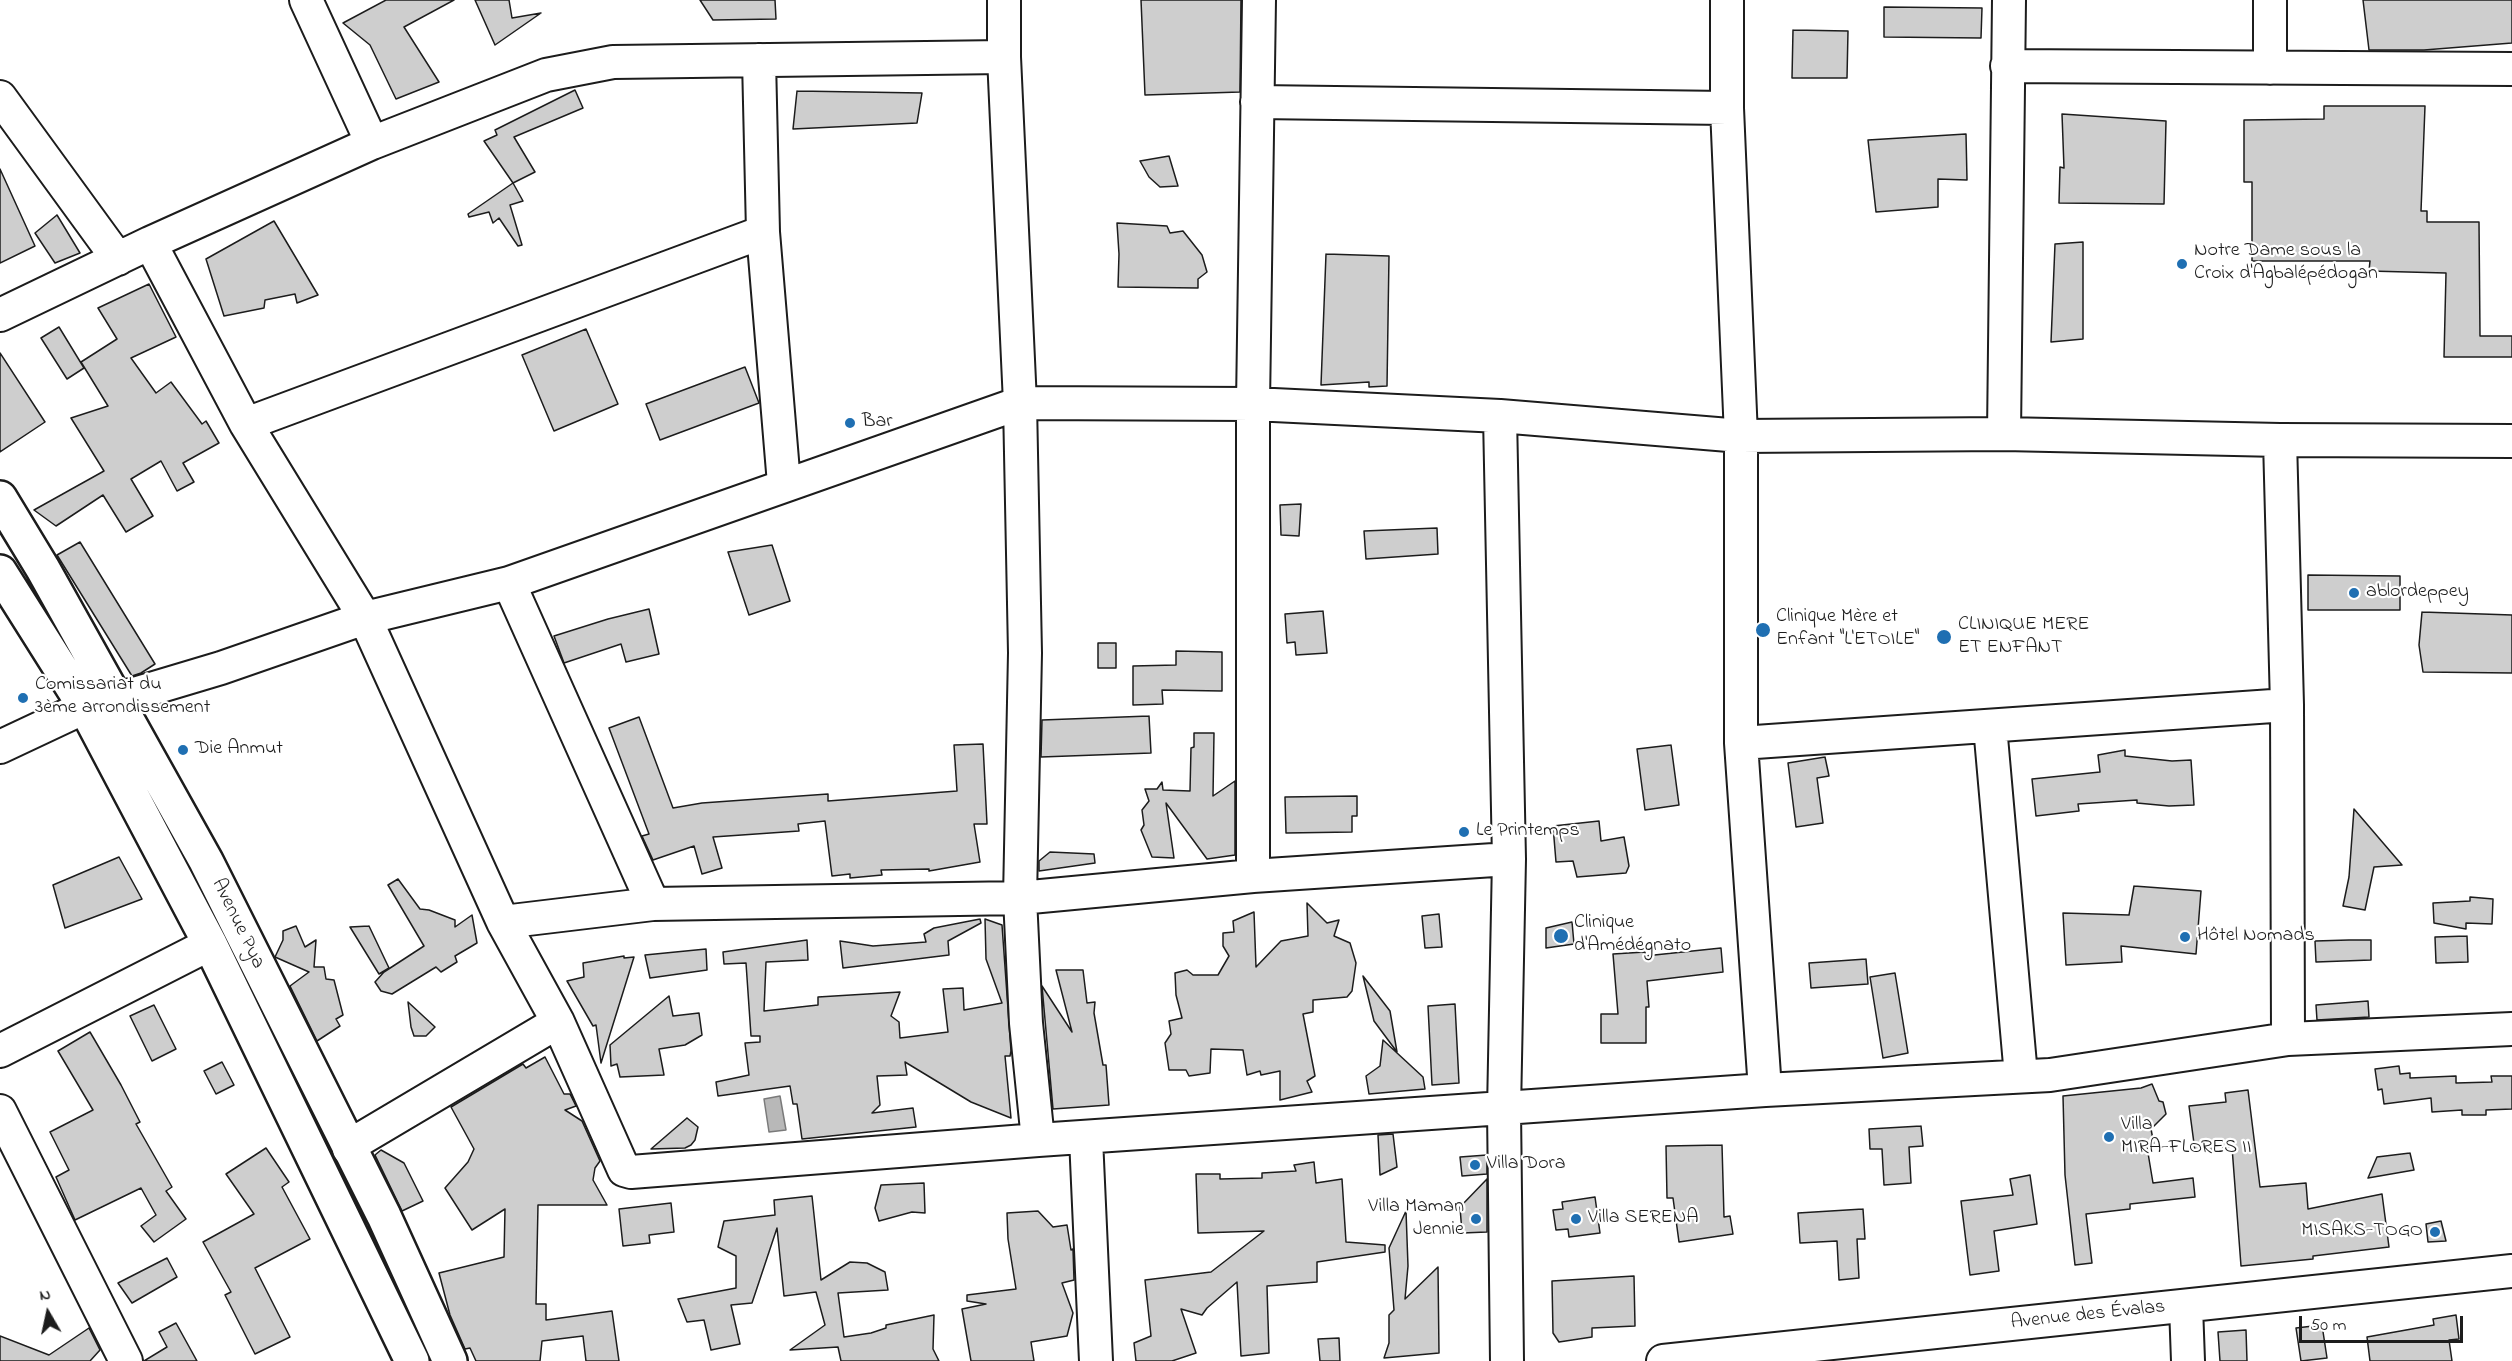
<!DOCTYPE html>
<meta charset="utf-8">
<style>
body{margin:0}
#map{position:relative;width:2512px;height:1361px;overflow:hidden;background:#fff;font-family:"Indie Flower",sans-serif}
canvas{display:block}
.north{position:absolute;left:18px;top:1283px;width:60px;height:60px;-webkit-text-stroke:4px #fff;paint-order:stroke;rotate:351deg;font-size:16px;font-weight:700;line-height:24px;text-align:center;color:#1c1c1c}
.north::after{content:'';display:block;margin:auto;width:21px;height:27px;background:#1c1c1c;clip-path:polygon(50% 0,100% 100%,50% 72%,0 100%)}
.scale{position:absolute;left:2299px;top:1316px;width:164px;height:27px;box-sizing:border-box;border:3px solid #1c1c1c;border-top:0;padding-left:8px;font-size:18px;line-height:21px;white-space:nowrap;color:#1c1c1c;-webkit-text-stroke:4px #fff;paint-order:stroke}
</style>
<div id="map">
<canvas width="2512" height="1361"></canvas>
<div class="north">N</div>
<div class="scale">50 m</div>
</div>
<script>
const c = document.querySelector('canvas').getContext('2d');
c.lineJoin = 'round';
function paint(path, color) { c.fillStyle = color; c.fill(path, 'evenodd'); }
const toPath = rows => new Path2D(rows.map(r => 'M' + r).join(''));
function strokePath(path, color, width, dash) { c.strokeStyle = color; c.lineWidth = width; c.lineCap = dash ? 'butt' : 'round'; c.setLineDash(dash || []); c.stroke(path); }
function write(font, color, halo, rows, align = 'center') {
  c.font = font + ' "Indie Flower",sans-serif'; c.lineWidth = 4.5; c.setLineDash([]); c.textBaseline = 'middle'; c.strokeStyle = halo; c.fillStyle = color; for (const [text, x, y, turn = 0] of rows) {
    c.save(); c.translate(x, y); c.rotate((+turn || 0) * Math.PI / 180); c.textAlign = isNaN(turn) ? turn : align; if (halo) c.strokeText(text, 0, 0); c.fillText(text, 0, 0); c.restore();
  }
}
const water = toPath([
 [780,1096,786,1130,769,1132,764,1099,780,1096]
]);
paint(water, '#b8b8b8');
strokePath(water, '#7a7a7a', 1.5);
const building = toPath([
 [386,0,454,0,404,27,439,82,396,99,370,45,343,23,386,0],
 [475,0,509,0,512,18,541,13,495,45,475,0],
 [700,0,775,0,776,19,713,20,700,0],
 [1141,0,1241,0,1240,92,1145,95,1141,0],
 [2363,0,2512,0,2512,43,2424,50,2369,50,2363,0],
 [1884,7,1982,8,1981,38,1884,37,1884,7],
 [1793,30,1848,31,1847,78,1792,78,1793,30],
 [575,90,583,108,514,137,535,172,513,183,484,141,497,135,495,130,575,90],
 [797,91,922,93,917,123,793,129,797,91],
 [2324,106,2425,106,2421,211,2427,211,2427,222,2479,222,2480,336,2512,336,2512,357,2444,357,2446,273,2369,271,2370,261,2252,261,2252,182,2244,182,2244,120,2324,119,2324,106],
 [2062,114,2166,121,2164,204,2059,203,2060,167,2064,168,2062,114],
 [1966,134,1967,180,1938,179,1938,207,1876,212,1868,140,1966,134],
 [1169,156,1178,186,1160,187,1149,177,1140,161,1169,156],
 [0,169,35,246,0,263,0,169],
 [513,183,523,201,510,205,522,245,518,246,499,218,493,223,489,212,469,217,468,214,513,183],
 [57,215,80,253,55,263,35,233,57,215],
 [274,221,318,295,297,303,295,294,265,300,264,308,224,316,206,259,274,221],
 [1117,223,1167,226,1170,233,1183,231,1202,255,1207,272,1198,279,1198,288,1118,287,1119,254,1117,223],
 [2083,242,2083,339,2051,342,2055,244,2083,242],
 [1326,254,1389,256,1387,386,1369,387,1369,382,1321,385,1326,254],
 [149,284,176,337,131,358,156,393,171,382,202,424,206,421,219,443,183,463,194,482,177,491,161,461,131,479,153,516,126,532,103,495,56,526,34,510,104,471,71,418,108,406,81,362,117,339,98,308,149,284],
 [59,327,84,368,67,379,41,338,59,327],
 [586,329,618,404,554,431,522,355,586,329],
 [0,353,45,422,0,452,0,353],
 [745,367,759,403,660,440,646,404,745,367],
 [1301,504,1299,536,1281,535,1280,505,1301,504],
 [1437,528,1438,554,1366,559,1364,531,1437,528],
 [80,542,155,664,141,673,132,676,57,555,80,542],
 [772,545,790,601,749,615,728,552,772,545],
 [2308,575,2400,576,2400,610,2308,610,2308,575],
 [649,609,659,654,626,662,621,644,564,663,554,636,608,619,649,609],
 [1323,611,1327,653,1296,655,1295,642,1287,643,1285,614,1323,611],
 [2422,612,2512,615,2512,673,2423,672,2419,645,2422,612],
 [1098,643,1116,643,1116,668,1098,668,1098,643],
 [1176,651,1222,652,1222,691,1162,690,1163,704,1133,705,1133,666,1176,665,1176,651],
 [1149,716,1151,753,1041,757,1042,720,1149,716],
 [639,717,673,808,702,803,828,794,828,801,957,791,954,745,983,744,987,824,974,824,980,862,929,871,929,869,881,870,882,875,850,878,850,874,832,876,825,821,798,824,799,831,713,837,722,868,702,874,694,846,653,860,642,836,649,834,609,728,639,717],
 [1194,733,1214,733,1213,796,1235,781,1235,855,1207,859,1166,803,1174,858,1152,857,1141,830,1144,825,1142,810,1149,801,1145,789,1157,789,1162,782,1163,790,1190,791,1191,748,1194,747,1194,733],
 [1671,745,1679,805,1645,810,1637,749,1671,745],
 [2125,750,2125,756,2172,761,2191,760,2194,805,2169,806,2137,803,2137,800,2078,804,2079,811,2036,816,2032,779,2100,772,2098,755,2125,750],
 [1825,757,1829,776,1817,778,1823,823,1796,827,1788,763,1825,757],
 [1357,796,1357,816,1352,816,1352,832,1286,833,1285,797,1357,796],
 [2354,809,2402,865,2374,867,2365,910,2343,906,2349,877,2354,809],
 [1599,821,1601,841,1624,837,1629,866,1626,873,1577,877,1573,861,1556,862,1553,826,1599,821],
 [1050,852,1094,854,1095,863,1039,871,1039,861,1050,852],
 [119,857,142,899,65,928,53,885,119,857],
 [398,879,420,909,429,910,455,920,455,927,472,915,477,943,455,956,457,962,441,972,436,967,392,994,381,991,375,982,384,972,424,946,388,885,398,879],
 [2134,886,2201,891,2196,954,2121,946,2122,962,2066,965,2063,913,2129,915,2134,886],
 [2470,897,2493,899,2492,924,2466,923,2466,929,2434,923,2433,903,2470,901,2470,897],
 [1307,903,1327,923,1339,920,1334,936,1350,943,1356,963,1352,991,1347,997,1313,1000,1313,1012,1303,1014,1315,1076,1307,1081,1312,1092,1280,1100,1280,1071,1261,1075,1260,1071,1247,1075,1243,1050,1211,1049,1210,1073,1189,1076,1186,1070,1169,1070,1165,1043,1171,1034,1169,1021,1182,1018,1176,995,1175,973,1187,970,1193,975,1218,975,1229,956,1223,946,1223,933,1234,932,1233,921,1254,912,1256,967,1281,941,1308,936,1307,903],
 [1439,914,1442,947,1425,948,1422,916,1439,914],
 [980,919,981,923,948,941,949,955,843,968,840,941,873,946,926,942,924,934,934,928,980,919],
 [985,919,1002,925,1011,1051,1010,1056,1005,1056,1011,1118,971,1102,905,1062,907,1075,877,1076,880,1105,872,1113,913,1108,916,1127,802,1139,797,1104,793,1104,790,1086,718,1096,716,1082,749,1075,745,1043,760,1042,760,1036,751,1036,746,963,724,964,723,952,807,940,808,960,766,962,764,1011,818,1005,818,997,900,992,891,1016,899,1022,900,1038,948,1032,943,989,963,988,964,1010,1002,1003,986,959,985,919],
 [1572,922,1574,944,1546,948,1546,928,1572,922],
 [296,926,305,947,316,940,314,967,324,967,326,979,334,980,343,1015,336,1019,340,1026,317,1041,290,986,309,972,275,957,283,940,283,931,296,926],
 [369,926,389,968,379,974,350,927,369,926],
 [2467,936,2468,962,2436,963,2435,937,2467,936],
 [2349,940,2371,940,2371,960,2316,962,2315,941,2349,940],
 [1721,948,1723,972,1647,981,1649,1007,1646,1007,1646,1043,1601,1043,1601,1014,1618,1014,1613,954,1645,952,1645,956,1721,948],
 [706,949,707,970,650,978,645,955,706,949],
 [624,956,624,958,634,957,601,1063,596,1025,593,1026,567,981,584,977,583,963,624,956],
 [1866,959,1868,984,1811,988,1809,963,1866,959],
 [1056,970,1083,970,1087,1003,1095,1002,1094,1013,1103,1065,1106,1065,1109,1105,1053,1109,1042,986,1072,1032,1056,970],
 [1895,973,1908,1053,1883,1058,1870,977,1895,973],
 [1363,976,1390,1011,1397,1052,1374,1021,1363,976],
 [669,996,673,1016,699,1013,702,1035,685,1045,659,1049,664,1075,620,1077,617,1064,611,1066,610,1045,669,996],
 [2368,1001,2369,1017,2317,1020,2316,1005,2368,1001],
 [408,1002,435,1027,426,1036,414,1036,411,1027,408,1002],
 [1455,1004,1459,1083,1432,1085,1428,1006,1455,1004],
 [154,1005,176,1049,152,1061,130,1016,154,1005],
 [90,1032,121,1085,140,1122,136,1124,172,1187,166,1191,186,1219,154,1242,141,1226,156,1215,141,1188,75,1220,56,1177,69,1170,50,1132,93,1110,58,1051,90,1032],
 [1383,1040,1423,1077,1425,1089,1369,1094,1366,1076,1380,1066,1383,1040],
 [545,1057,564,1094,570,1094,576,1106,565,1110,582,1121,600,1161,595,1168,593,1180,607,1205,538,1205,536,1304,546,1304,546,1320,612,1311,619,1361,586,1361,583,1336,542,1341,540,1361,476,1361,470,1348,465,1349,450,1315,439,1273,504,1257,505,1209,472,1230,445,1188,468,1162,474,1149,451,1107,523,1064,526,1068,545,1057],
 [222,1062,234,1085,216,1094,204,1071,222,1062],
 [2399,1066,2400,1074,2410,1073,2410,1078,2456,1076,2456,1083,2492,1082,2491,1076,2512,1076,2512,1109,2486,1110,2486,1115,2462,1115,2462,1110,2432,1112,2431,1098,2384,1104,2382,1089,2378,1090,2375,1069,2399,1066],
 [2152,1084,2159,1101,2163,1102,2166,1114,2151,1129,2154,1145,2147,1147,2153,1183,2193,1178,2195,1197,2130,1204,2130,1209,2086,1214,2092,1263,2075,1265,2065,1175,2063,1096,2141,1088,2152,1084],
 [2248,1090,2260,1187,2306,1183,2308,1209,2382,1194,2389,1247,2313,1256,2313,1259,2241,1266,2232,1147,2195,1151,2189,1106,2226,1102,2225,1093,2248,1090],
 [687,1118,698,1127,695,1140,691,1145,685,1148,651,1149,687,1118],
 [1921,1126,1923,1146,1909,1147,1911,1183,1884,1185,1882,1149,1870,1149,1869,1129,1921,1126],
 [1393,1134,1397,1167,1380,1175,1378,1135,1393,1134],
 [1722,1145,1724,1217,1730,1216,1733,1234,1679,1242,1673,1198,1667,1198,1666,1146,1722,1145],
 [266,1148,289,1182,282,1187,310,1239,255,1268,290,1337,255,1354,225,1295,231,1292,203,1242,254,1214,226,1174,266,1148],
 [381,1150,404,1163,423,1201,402,1211,375,1155,381,1150],
 [2410,1153,2414,1170,2368,1178,2377,1157,2410,1153],
 [1487,1155,1487,1174,1462,1176,1460,1157,1487,1155],
 [1314,1162,1316,1183,1342,1179,1346,1242,1385,1245,1385,1252,1317,1262,1317,1282,1267,1286,1269,1353,1241,1356,1237,1282,1207,1308,1202,1315,1181,1309,1196,1353,1172,1361,1136,1361,1134,1343,1151,1336,1145,1280,1211,1272,1264,1231,1198,1233,1196,1174,1220,1174,1220,1179,1262,1178,1262,1173,1296,1171,1294,1165,1314,1162],
 [2030,1175,2037,1224,1994,1231,1999,1271,1970,1275,1961,1201,2013,1195,2010,1179,2030,1175],
 [1487,1179,1487,1232,1462,1233,1460,1207,1487,1179],
 [924,1183,925,1213,912,1212,879,1221,875,1208,881,1185,924,1183],
 [812,1196,821,1280,850,1262,867,1263,885,1272,888,1290,838,1293,844,1337,871,1333,886,1328,886,1325,934,1315,933,1349,939,1361,841,1361,838,1347,790,1350,825,1325,816,1292,784,1296,777,1228,752,1303,731,1305,740,1344,711,1350,704,1320,687,1322,678,1299,736,1288,736,1256,718,1247,724,1221,775,1215,774,1200,812,1196],
 [1595,1197,1600,1233,1569,1237,1568,1229,1556,1230,1553,1210,1563,1209,1562,1202,1595,1197],
 [671,1203,674,1232,649,1235,650,1243,623,1246,619,1209,671,1203],
 [1863,1209,1865,1239,1857,1239,1859,1278,1839,1280,1837,1241,1800,1243,1798,1213,1863,1209],
 [1038,1211,1053,1227,1067,1225,1071,1250,1073,1249,1074,1280,1062,1283,1073,1313,1067,1336,1031,1342,1034,1361,971,1361,962,1309,986,1304,967,1301,967,1295,1016,1289,1008,1239,1007,1213,1038,1211],
 [1406,1211,1408,1266,1405,1299,1438,1267,1439,1353,1384,1358,1389,1343,1389,1315,1394,1310,1389,1248,1406,1211],
 [2441,1221,2446,1241,2428,1242,2426,1224,2441,1221],
 [167,1258,177,1277,132,1303,118,1283,167,1258],
 [1634,1276,1635,1326,1592,1328,1592,1337,1559,1342,1553,1333,1552,1281,1634,1276],
 [2456,1315,2459,1339,2449,1340,2452,1361,2370,1361,2367,1337,2434,1325,2433,1319,2456,1315],
 [176,1323,197,1361,144,1361,167,1347,159,1332,176,1323],
 [2322,1325,2327,1358,2301,1361,2296,1328,2322,1325],
 [89,1328,100,1350,90,1361,0,1361,0,1336,49,1355,89,1328],
 [2246,1330,2247,1361,2220,1361,2218,1332,2246,1330],
 [1339,1338,1340,1361,1320,1361,1318,1339,1339,1338]
]);
paint(building, '#cecece');
strokePath(building, '#1c1c1c', 1.5);
const minor = toPath([
 [306,0,372,143],
 [1004,0,1004,57,1020,403,1025,653,1020,898,1026,1023,1038,1140],
 [1727,0,1727,108,1741,436,1741,743,1765,1090],
 [2270,0,2270,68],
 [759,60,763,232,784,484],
 [2007,66,2512,69],
 [0,97,118,259],
 [1257,102,1727,108],
 [150,243,246,424,365,618,503,922,558,1022,624,1170,631,1172,1038,1140,1765,1090,2050,1075,2288,1039,2512,1029],
 [0,315,150,243,372,143,546,75,613,62,1004,57],
 [1500,416,1509,859,1504,1110,1507,1361],
 [246,424,763,232],
 [2004,434,2009,0],
 [2280,440,2287,705,2288,1039],
 [509,583,653,904],
 [114,700,221,668,365,618,509,583,1020,403,1253,404,1500,416,1741,436,2004,434,2280,440,2512,441],
 [1990,726,2021,1076],
 [1741,743,2287,705],
 [0,747,85,707],
 [1253,876,1253,404,1259,0],
 [503,922,653,904,1020,898,1253,876,1509,859],
 [0,1051,210,944],
 [0,1111,126,1361],
 [1086,1138,1096,1361],
 [349,1149,359,1140,558,1022],
 [2186,1306,2188,1361],
 [1663,1361,2512,1271]
]);
const major = toPath([
 [0,498,43,569,206,861,384,1216,450,1361],
 [0,572,85,707,210,944,412,1361]
]);
strokePath(minor, '#1c1c1c', 36);
strokePath(major, '#1c1c1c', 38);
strokePath(minor, '#fff', 32);
strokePath(major, '#fff', 33);
for (const [x, y, r, color] of [
 [2182,264,6,"#1f6fb2"],
 [850,423,6,"#1f6fb2"],
 [2354,593,6,"#1f6fb2"],
 [1763,630,8,"#1f6fb2"],
 [1944,637,8,"#1f6fb2"],
 [23,698,6,"#1f6fb2"],
 [183,750,6,"#1f6fb2"],
 [1464,832,6,"#1f6fb2"],
 [1561,936,8,"#1f6fb2"],
 [2185,937,6,"#1f6fb2"],
 [2109,1137,6,"#1f6fb2"],
 [1475,1165,6,"#1f6fb2"],
 [1476,1219,6,"#1f6fb2"],
 [1576,1219,6,"#1f6fb2"],
 [2435,1232,6,"#1f6fb2"]
]) { const dot = new Path2D(); dot.arc(x, y, r, 0, 2 * Math.PI); c.fillStyle = color; c.fill(dot); strokePath(dot, '#fff', 2); }
write('20px', '#1c1c1c', '#fff', [
 ["Notre Dame sous la",2194,252],
 ["Croix d'Agbalépédogan",2194,275],
 ["Bar",862,423],
 ["ablordeppey",2366,593],
 ["Clinique Mère et",1776,618],
 ["Enfant \"L'ETOILE\"",1776,641],
 ["CLINIQUE MERE",1958,626],
 ["ET ENFANT",1958,649],
 ["Comissariat du",35,686],
 ["3ème arrondissement",35,709],
 ["Die Anmut",195,750],
 ["Le Printemps",1476,832],
 ["Clinique",1574,924],
 ["d'Amédégnato",1574,947],
 ["Hôtel Nomads",2197,937],
 ["Villa",2121,1126],
 ["MIRA-FLORES II",2121,1149],
 ["Villa Dora",1487,1165],
 ["Villa Maman",1464,1208,"right"],
 ["Jennie",1464,1231,"right"],
 ["Villa SERENA",1588,1219],
 ["MISAKS-TOGO",2423,1232,"right"]
], 'left');
write('20px', '#1c1c1c', '#fff', [
 ["Avenue Pya",237,924,64],
 ["Avenue des Évalas",2088,1316,-6]
]);
</script>
